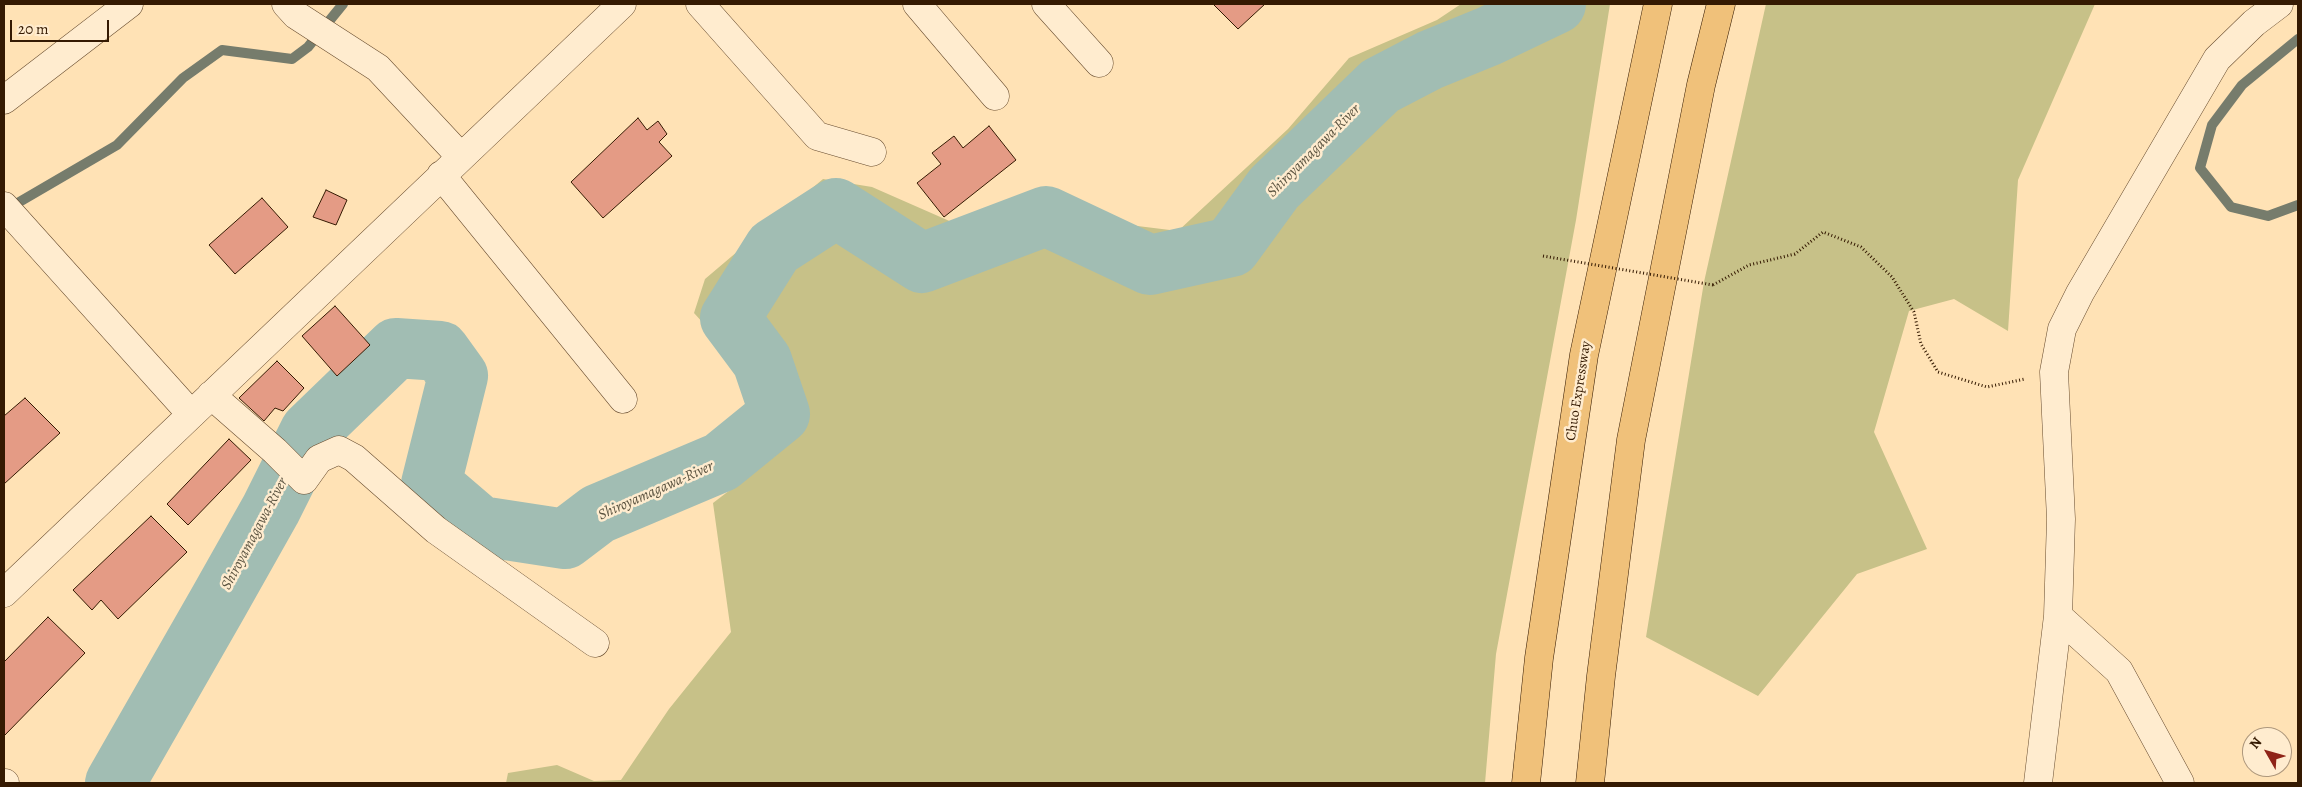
<!DOCTYPE html>
<html>
<head>
<meta charset="utf-8">
<style>
	body { margin:0 }
	#map { position:relative; width:2302px; height:787px; overflow:hidden; background:#ffe2b5; font-family:Alegreya,serif }
	canvas { display:block }
	.frame { position:absolute; inset:0; border:5px solid #351a02; pointer-events:none }
	.north { position:absolute; left:2242px; top:727px; width:50px; height:50px; box-sizing:border-box; background:#ffeccf; border:1px solid #ae987d; border-radius:50%; rotate:308deg; font-size:14px; font-weight:700; line-height:20px; text-align:center; color:#351a02 }
	.north::after { content:''; display:block; margin:auto; width:18px; height:22px; background:#8f2418; clip-path:polygon(50% 0,100% 100%,50% 72%,0 100%) }
	.scale { position:absolute; left:10px; top:20px; width:99px; height:22px; box-sizing:border-box; border:2px solid #351a02; border-top:0; padding-left:6px; font-size:15px; line-height:18px; white-space:nowrap; color:#351a02; -webkit-text-stroke:4px #ffeccf; paint-order:stroke }
</style>
</head>
<body>
<div id="map">
<canvas width="2302" height="787"></canvas>
<div class="frame"></div>
<div class="north">N</div>
<div class="scale">20 m</div>
</div>
<script>
const context = document.querySelector('canvas').getContext('2d');
context.lineJoin = 'round';
function paint(path, color) { context.fillStyle = color; context.fill(path, 'evenodd'); }
const toPath = rows => new Path2D(rows.map(r => 'M' + r).join(''));
function stroke(path, color, width, dash) { context.strokeStyle = color; context.lineWidth = width; context.lineCap = dash ? 'butt' : 'round'; context.setLineDash(dash || []); context.stroke(path); }
function write(font, color, halo, rows, align = 'center') {
  context.font = font + ' Alegreya,serif'; context.lineWidth = 5; context.setLineDash([]); context.textBaseline = 'middle'; context.strokeStyle = halo; context.fillStyle = color; for (const [text, x, y, turn = 0] of rows) {
    context.save(); context.translate(x, y); context.rotate((+turn || 0) * Math.PI / 180); context.textAlign = isNaN(turn) ? turn : align; if (halo) context.strokeText(text, 0, 0); context.fillText(text, 0, 0); context.restore();
  }
}
const green = toPath([
	[1461,4,1610,4,1576,220,1496,654,1485,783,506,783,508,773,557,765,594,781,621,780,669,709,731,632,713,503,776,455,754,379,694,313,705,279,823,179,872,187,954,223,1008,210,1178,231,1288,129,1349,58,1437,20],
	[1766,4,2095,4,2018,180,2008,331,1954,299,1909,311,1874,432,1927,549,1857,574,1758,696,1646,637,1704,282]
]);
const stream = toPath([
	[2298,39,2242,85,2212,125,2200,168,2231,207,2268,216,2298,205],
	[9,208,117,145,183,78,222,50,292,59,308,47,343,4]
]);
const river = toPath([
	[115,783,218,603,271,509,310,431,396,348,440,351,458,376,431,484,480,526,565,539,598,514,721,462,780,414,762,361,730,318,774,248,836,208,922,263,1046,216,1150,265,1231,247,1274,188,1380,86,1430,60,1489,36,1556,4]
]);
const building = toPath([
	[1213,4,1265,4,1238,29,1213,4],
	[638,118,647,130,658,121,667,134,659,142,672,156,603,218,571,182,638,118],
	[989,126,1016,160,944,217,917,183,941,164,932,153,954,136,963,148,989,126],
	[326,190,347,200,336,225,313,217,326,190],
	[262,198,288,227,235,274,209,245,262,198],
	[335,306,370,345,337,376,302,336,335,306],
	[277,361,304,388,283,411,275,408,264,421,239,398,277,361],
	[25,398,60,433,4,484,4,416,25,398],
	[229,439,251,460,188,525,167,504,229,439],
	[151,516,187,552,118,619,101,600,92,610,73,590,151,516],
	[48,617,85,653,4,736,4,662,48,617]
]);
const path = toPath([
	[1713,285,1749,265,1795,254,1823,232,1861,247,1892,277,1914,312,1921,344,1938,372,1987,387,2025,379]
]);
const minor = toPath([
	[286,4,296,15,378,68,461,157],
	[700,4,817,136,872,152],
	[917,4,995,96],
	[1046,4,1099,63],
	[4,100,129,4],
	[441,175,623,399],
	[4,206,191,414],
	[211,395,275,451,304,480,319,459,339,450,354,458,436,530,595,643],
	[4,593,622,4],
	[2058,616,2119,671,2180,783],
	[4,783,5,783],
	[2038,783,2058,616,2061,519,2054,372,2062,329,2080,293,2217,59,2254,23,2279,4]
]);
const highway = toPath([
	[1526,783,1539,658,1584,355,1658,4],
	[1590,783,1601,676,1631,440,1701,85,1721,4]
]);
const pathBridge = toPath([
	[1543,256,1713,285]
]);
const streetNames = [
	["Chuo Expressway",1579,391,-81]
];
const waterNames = [
	["Shiroyamagawa-River",1314,151,-45],
	["Shiroyamagawa-River",656,491,-24],
	["Shiroyamagawa-River",255,534,-62]
];
paint(green, '#c7c188');
stroke(stream, '#767c6c', 10);
stroke(river, '#a1bdb3', 60);
paint(building, '#e49b85');
stroke(building, '#351a02', 1);
stroke(minor, '#684c2f', 29);
stroke(highway, '#351a02', 29);
stroke(path, '#351a02', 3, [1, 2.5]);
stroke(minor, '#ffeccf', 28);
stroke(highway, '#f0c17a', 28);
stroke(pathBridge, '#351a02', 3, [1, 2.5]);
write('14px', '#351a02', '#ffeccf', streetNames);
write('italic 15px', '#5b5340', '#ffeccf', waterNames);
</script>
</body>
</html>
